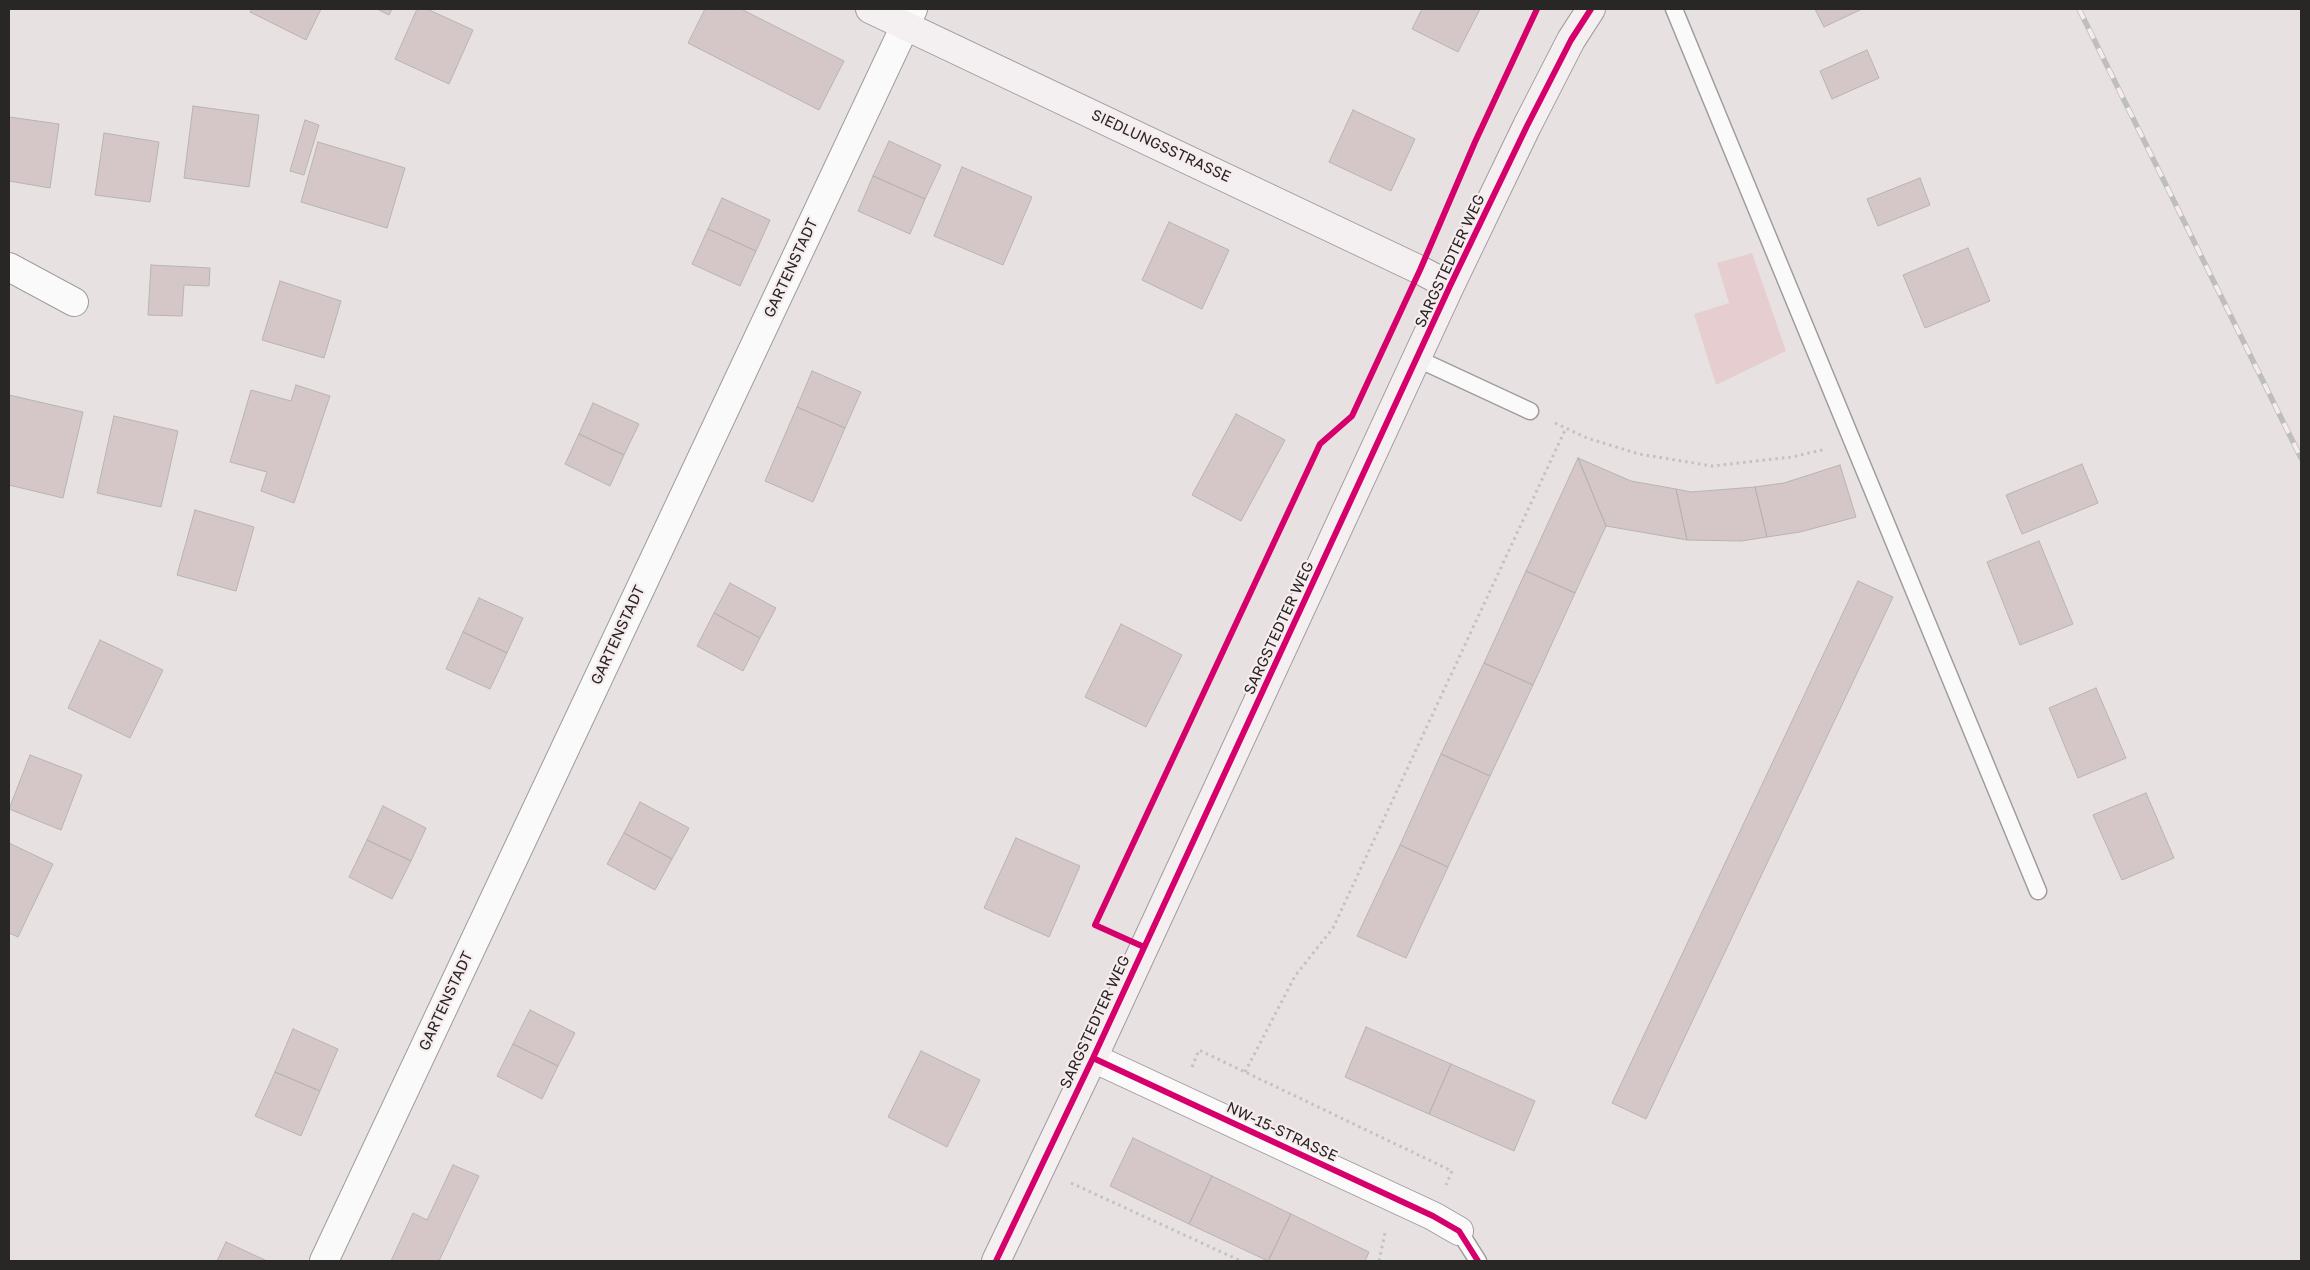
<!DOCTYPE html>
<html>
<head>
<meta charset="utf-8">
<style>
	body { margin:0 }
	#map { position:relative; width:2310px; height:1270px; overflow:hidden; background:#e7e1e2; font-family:"Golos Text",sans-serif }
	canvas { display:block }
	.frame { position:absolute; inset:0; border:10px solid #292626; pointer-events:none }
</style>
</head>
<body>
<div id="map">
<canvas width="2310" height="1270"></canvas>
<div class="frame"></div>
</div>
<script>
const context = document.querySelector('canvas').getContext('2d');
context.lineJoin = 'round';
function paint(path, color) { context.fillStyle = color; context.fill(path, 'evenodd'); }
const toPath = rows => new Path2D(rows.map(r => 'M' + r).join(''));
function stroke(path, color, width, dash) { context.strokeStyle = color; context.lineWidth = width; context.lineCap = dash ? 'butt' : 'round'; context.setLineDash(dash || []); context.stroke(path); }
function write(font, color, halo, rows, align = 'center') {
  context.font = font + ' "Golos Text",sans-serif'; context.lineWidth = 4.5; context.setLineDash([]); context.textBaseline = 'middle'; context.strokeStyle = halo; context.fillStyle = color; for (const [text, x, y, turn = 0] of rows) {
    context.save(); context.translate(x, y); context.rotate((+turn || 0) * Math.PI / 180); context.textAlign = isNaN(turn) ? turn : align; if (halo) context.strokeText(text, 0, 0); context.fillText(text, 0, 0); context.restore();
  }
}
const green = toPath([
	[1752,253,1786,351,1716,385,1694,314,1729,303,1717,263]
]);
const building = toPath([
	[252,9,321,9,306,40,250,12,252,9],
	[377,9,392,9,389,15,377,9],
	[417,9,427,9,473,30,449,84,395,59,417,9],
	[705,9,741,9,844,61,819,110,688,43,705,9],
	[1422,9,1480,9,1458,52,1412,29,1422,9],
	[1815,9,1862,9,1824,27,1815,9],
	[1867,50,1879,78,1832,99,1820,71,1867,50],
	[193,106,259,115,249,187,184,178,193,106],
	[1353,110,1415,139,1391,191,1329,162,1353,110],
	[9,117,59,124,50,188,9,181,9,117],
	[305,120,319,125,304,175,290,171,305,120],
	[104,133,159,142,150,202,95,195,104,133],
	[889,141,941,165,925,199,873,176,889,141],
	[318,142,405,168,387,228,301,202,318,142],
	[962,167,1032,197,1003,265,934,236,962,167],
	[873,176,925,199,910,234,858,211,873,176],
	[1920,178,1930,205,1878,226,1867,199,1920,178],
	[722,198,770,220,756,251,708,229,722,198],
	[1169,222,1229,250,1202,309,1142,280,1169,222],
	[708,229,756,251,740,286,692,264,708,229],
	[1968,248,1990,301,1925,328,1903,275,1968,248],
	[151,265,210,268,209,286,184,285,182,316,148,315,151,265],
	[280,281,341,301,324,358,262,340,280,281],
	[812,371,861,392,845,428,797,407,812,371],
	[296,385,330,396,294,503,261,491,267,472,230,462,251,390,291,401,296,385],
	[9,395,83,412,63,498,9,485,9,395],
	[593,403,639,424,624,455,579,434,593,403],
	[797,407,845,428,813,502,765,481,797,407],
	[1236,414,1285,440,1241,521,1192,495,1236,414],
	[114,416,178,431,161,507,97,493,114,416],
	[579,434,624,455,610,486,565,464,579,434],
	[1578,458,1631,481,1676,489,1687,540,1606,526,1578,458],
	[1578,458,1606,526,1575,593,1526,571,1578,458],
	[2082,464,2098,503,2022,534,2006,495,2082,464],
	[1840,465,1856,517,1800,532,1767,537,1755,487,1784,483,1840,465],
	[1755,487,1767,537,1741,541,1687,540,1676,489,1691,492,1755,487],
	[195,510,254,527,236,591,177,575,195,510],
	[2039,541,2073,624,2020,645,1987,562,2039,541],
	[1526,571,1575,593,1533,685,1484,663,1526,571],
	[1858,581,1893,597,1646,1119,1612,1103,1858,581],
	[730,583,776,608,760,638,714,613,730,583],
	[479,598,523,618,507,653,463,632,479,598],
	[714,613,760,638,743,671,697,646,714,613],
	[1121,624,1182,655,1146,727,1085,697,1121,624],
	[463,632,507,653,490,689,446,669,463,632],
	[100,640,163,670,130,738,68,708,100,640],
	[1484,663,1533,685,1490,776,1441,754,1484,663],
	[2096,688,2126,758,2078,778,2049,708,2096,688],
	[1441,754,1490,776,1448,867,1400,845,1441,754],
	[30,755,82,775,61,830,9,809,30,755],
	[2146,793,2174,858,2122,880,2093,815,2146,793],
	[640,802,689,828,672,859,624,833,640,802],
	[383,806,426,828,411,861,367,840,383,806],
	[624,833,672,859,655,890,607,864,624,833],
	[1016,838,1080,866,1049,937,984,908,1016,838],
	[367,840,411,861,392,899,349,877,367,840],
	[9,843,53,864,18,937,9,933,9,843],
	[1400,845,1448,867,1406,958,1357,936,1400,845],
	[530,1010,575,1033,558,1066,513,1044,530,1010],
	[1366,1027,1451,1064,1429,1114,1345,1077,1366,1027],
	[293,1029,338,1049,320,1091,275,1072,293,1029],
	[513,1044,558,1066,542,1099,497,1076,513,1044],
	[921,1051,980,1080,947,1147,888,1117,921,1051],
	[1451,1064,1535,1101,1514,1151,1429,1114,1451,1064],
	[275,1072,320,1091,301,1136,255,1116,275,1072],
	[1133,1138,1212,1176,1189,1224,1110,1186,1133,1138],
	[453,1165,479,1176,439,1261,391,1261,413,1213,427,1220,453,1165],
	[1212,1176,1291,1214,1268,1261,1189,1224,1212,1176],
	[1291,1214,1369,1252,1365,1261,1268,1261,1291,1214],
	[226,1242,267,1261,217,1261,226,1242]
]);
const path = toPath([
	[1555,423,1587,438,1639,454,1712,466,1792,457,1826,449],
	[1192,1067,1199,1050,1452,1171,1446,1185],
	[1245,1072,1295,976,1333,928,1566,428],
	[1071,1183,1241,1261],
	[1379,1261,1385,1233]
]);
const lane = toPath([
	[1674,9,2038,891],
	[1418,359,1530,411],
	[1459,1231,1478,1261]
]);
const street = toPath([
	[9,267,74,302],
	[1093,1058,1433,1216,1459,1231],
	[324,1261,913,9]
]);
const secondary = toPath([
	[870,9,1420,270,1450,286],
	[996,1261,1093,1058,1450,286,1527,126,1571,40,1591,9]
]);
const rail = toPath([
	[2079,9,2301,458]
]);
const cycleway = toPath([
	[1144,947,1095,925,1320,444,1352,416,1420,270,1475,142,1537,9],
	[1093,1058,1433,1216,1459,1231,1478,1261],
	[996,1261,1093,1058,1450,286,1527,126,1571,40,1591,9]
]);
const streetNames = [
	["SIEDLUNGSSTRASSE",1161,146,25],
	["SARGSTEDTER WEG",1450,261,-65],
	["GARTENSTADT",791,268,-65],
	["SARGSTEDTER WEG",1279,628,-65],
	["GARTENSTADT",618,635,-65],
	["GARTENSTADT",446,1001,-65],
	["SARGSTEDTER WEG",1095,1022,-65],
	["NW-15-STRASSE",1282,1132,25]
];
paint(green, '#e6ced0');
paint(building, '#d5c7c8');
stroke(building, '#b7b3b4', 1);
stroke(lane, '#a09c9d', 19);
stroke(street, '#a09c9d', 30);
stroke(secondary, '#a09c9d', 30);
stroke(path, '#c3c1c1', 3, [2.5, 4]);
stroke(lane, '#fbfafb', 16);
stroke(street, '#fbfafb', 28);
stroke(secondary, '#f4eff0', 28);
stroke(rail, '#bfbebe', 5.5);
stroke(rail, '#f6eced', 4, [11]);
stroke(cycleway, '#d6006c', 6);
write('15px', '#292626', '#f6eced', streetNames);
</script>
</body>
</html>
